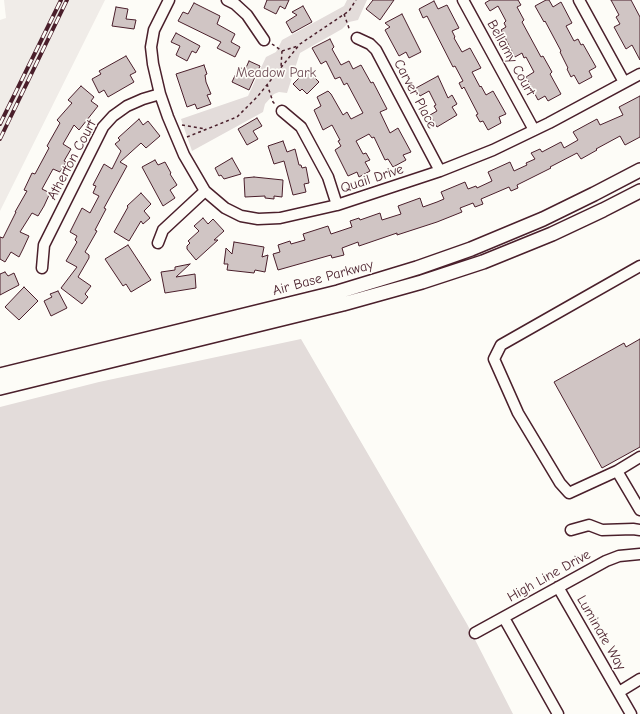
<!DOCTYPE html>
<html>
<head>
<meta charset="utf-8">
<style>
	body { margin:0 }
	canvas { display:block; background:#fdfcf7 }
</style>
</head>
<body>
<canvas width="640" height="714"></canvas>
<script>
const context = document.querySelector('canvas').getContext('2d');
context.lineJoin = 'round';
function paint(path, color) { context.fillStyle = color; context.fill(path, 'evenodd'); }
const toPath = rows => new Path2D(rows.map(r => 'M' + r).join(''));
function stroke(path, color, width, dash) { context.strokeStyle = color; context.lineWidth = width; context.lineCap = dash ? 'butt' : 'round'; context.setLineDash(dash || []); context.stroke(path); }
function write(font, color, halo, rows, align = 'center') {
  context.font = font + ' "Comic Neue",sans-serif'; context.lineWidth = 3.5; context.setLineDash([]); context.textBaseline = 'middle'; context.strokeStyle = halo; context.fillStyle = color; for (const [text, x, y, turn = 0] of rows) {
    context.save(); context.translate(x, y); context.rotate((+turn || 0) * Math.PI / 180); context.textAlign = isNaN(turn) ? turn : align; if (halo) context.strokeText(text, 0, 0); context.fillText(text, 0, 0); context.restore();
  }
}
const built = toPath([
	[4,0,105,0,0,211,0,20,6,18]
]);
const green = toPath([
	[347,0,367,0,358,20,349,22,342,29,300,53,287,93,279,92,274,94,265,104,263,112,192,151,181,119,248,96,266,57,276,52,282,40,344,6],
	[301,339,467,624,513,714,0,714,0,407,99,382]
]);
const building = toPath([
	[267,0,289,0,285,9,280,6,276,14,264,8,267,0],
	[373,0,394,0,380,20,366,9,373,0],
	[490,0,518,0,521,5,517,7,524,20,522,22,541,57,543,56,552,72,550,74,561,94,548,101,545,96,538,100,526,77,534,72,526,57,524,58,522,53,515,57,501,30,506,27,504,23,506,21,498,6,490,11,485,3,490,0],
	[546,0,549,0,553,7,561,2,572,23,566,26,574,41,578,39,581,45,583,44,596,67,589,71,592,77,579,84,574,75,571,77,567,69,568,68,560,52,561,51,545,21,544,22,535,6,546,0],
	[611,0,631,0,640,17,640,60,632,45,626,49,614,27,620,24,616,17,619,15,611,0],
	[434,1,438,9,447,5,459,28,452,31,455,37,454,38,462,52,470,48,481,68,472,72,480,87,481,86,486,95,493,91,506,114,499,117,501,123,488,130,483,121,480,122,476,115,478,114,464,87,462,89,459,83,463,81,455,66,453,67,427,16,423,18,419,9,434,1],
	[194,3,220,16,217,24,235,34,231,42,240,47,235,57,217,48,221,42,178,21,183,12,188,14,194,3],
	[303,6,312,22,292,33,286,22,297,15,292,12,303,6],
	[116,7,128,9,126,19,136,20,134,29,112,26,116,7],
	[402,14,421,52,409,58,406,52,399,56,385,30,390,27,385,23,402,14],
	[176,33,200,46,196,53,192,51,187,61,176,55,180,46,171,42,176,33],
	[330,39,334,47,332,49,341,65,349,61,353,69,361,65,371,83,373,82,387,109,380,112,390,133,398,128,411,152,403,155,406,160,393,167,388,159,385,160,374,137,372,138,369,134,356,141,363,154,366,153,370,160,365,162,370,171,359,177,357,172,348,176,335,150,341,146,338,141,340,140,332,125,323,130,314,110,321,106,317,97,328,91,331,94,343,115,347,112,351,119,363,113,347,83,344,85,340,77,335,79,326,61,321,64,312,48,330,39],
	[126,56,136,72,130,75,134,82,108,97,104,90,99,93,92,79,101,74,99,71,126,56],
	[249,61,260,66,249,90,232,82,239,67,245,70,249,61],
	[204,65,207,74,205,75,206,82,211,94,207,95,211,104,197,109,195,104,187,107,176,74,204,65],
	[307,70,319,82,307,94,302,89,300,91,293,84,307,70],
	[438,76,448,98,452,95,457,104,452,107,457,115,437,127,430,115,437,111,434,106,436,105,429,91,420,96,416,88,438,76],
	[81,86,94,97,91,101,98,106,79,130,74,125,63,144,71,149,64,161,66,162,60,172,53,169,42,189,50,193,44,206,38,216,32,213,20,232,29,236,23,249,19,257,11,252,5,262,0,259,0,237,3,238,16,212,15,212,27,191,24,190,32,173,35,174,49,148,47,146,60,123,57,120,72,103,68,100,81,86],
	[640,96,640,137,625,145,620,136,596,149,597,150,581,159,577,153,550,167,551,168,517,185,518,188,511,191,509,187,481,199,483,204,475,207,473,203,460,208,462,212,437,222,397,235,397,233,359,246,358,242,342,248,344,255,332,258,331,255,278,270,273,254,280,252,278,245,290,241,291,244,305,240,303,234,328,226,331,234,352,227,350,221,359,218,360,220,380,213,382,220,401,214,398,206,420,198,423,207,437,202,444,199,441,192,465,182,468,189,476,186,477,188,492,181,488,172,510,162,514,171,527,165,526,163,535,159,531,153,540,149,542,152,561,142,564,148,578,140,573,132,597,119,600,125,623,115,619,107,640,96],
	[257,118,262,126,253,131,258,139,247,145,238,129,257,118],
	[139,119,143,125,148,121,160,136,146,148,141,143,120,162,127,166,104,208,106,209,95,230,97,231,85,252,89,255,89,258,78,277,91,286,85,294,88,297,82,304,61,288,77,267,66,261,77,242,75,240,77,236,70,232,82,208,90,213,99,196,93,193,96,186,93,185,104,164,112,169,121,151,115,144,120,140,118,138,139,119],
	[283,141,287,152,295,149,299,165,301,165,302,168,306,167,309,183,304,184,306,192,293,195,284,161,274,164,268,146,283,141],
	[232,158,241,174,224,179,221,175,219,176,215,168,232,158],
	[155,160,158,165,165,162,171,173,170,174,177,185,170,190,175,198,163,206,142,167,155,160],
	[254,177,283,180,282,197,274,196,274,199,265,198,265,196,245,197,244,178,254,177],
	[141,193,151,204,144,211,150,218,143,224,141,221,129,241,114,232,128,207,127,206,141,193],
	[203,218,208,224,213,219,224,231,214,240,218,240,196,260,187,249,187,246,190,243,188,241,199,231,194,226,203,218],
	[234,242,264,247,262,257,268,255,265,272,255,270,254,273,227,270,228,264,224,264,226,248,232,254,234,242],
	[128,245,151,280,131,292,126,284,123,286,105,259,128,245],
	[190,264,176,277,195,274,196,288,165,293,161,272,175,270,175,267,190,264],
	[5,272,8,276,14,273,19,285,0,295,0,274,5,272],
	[24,287,38,301,19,320,5,307,24,287],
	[58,291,67,308,51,316,44,301,52,297,50,294,58,291],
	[640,339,640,447,602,468,554,382,624,343,626,347,640,339]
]);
const path = toPath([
	[344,14,350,31],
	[272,44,282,51,281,67],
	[282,51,298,46],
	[267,84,273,102,275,104],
	[182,125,206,129],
	[187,137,237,117,258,96,300,44,349,11,356,0]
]);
const minor = toPath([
	[169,0,154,30,151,47,153,64,160,94,168,117,184,155,205,191,225,208,241,216,258,219,280,218,337,205,440,171,493,150,549,123,640,74],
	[227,0,235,4,247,15,264,40],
	[463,0,534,130],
	[579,0,624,82],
	[357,38,370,44,376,50,440,171],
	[282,111,301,127,328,177,337,205],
	[158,243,163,230,205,191],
	[640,266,501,345,494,359,518,413,560,483,569,493,617,471,640,510],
	[42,268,44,245,103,127,113,116,127,106,143,99,160,94],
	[617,471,640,457],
	[571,530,589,525,602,530,633,529,640,530],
	[558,587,631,714],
	[504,618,558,714],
	[475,633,606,561,619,556,640,554],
	[619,692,640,679]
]);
const major = toPath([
	[0,375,338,292,417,268,471,249,543,219,594,194,640,170],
	[0,388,343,304,422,282,483,262,552,234,603,210,640,191]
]);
const rail = toPath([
	[0,124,61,0],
	[0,139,67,0]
]);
const streetNames = [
	["Bellamy Court",511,58,61],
	["Carver Place",415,94,62],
	["Atherton Court",72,160,-62],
	["Quail Drive",372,179,-18],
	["Air Base Parkway",323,278,-15],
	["High Line Drive",549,576,-29],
	["Luminate Way",601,633,60]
];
const parkNames = [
	["Meadow Park",276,73]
];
paint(built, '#f0ece8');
paint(green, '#e3dcda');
paint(building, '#d0c5c4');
stroke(building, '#4a1f2b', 1);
stroke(minor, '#4a1f2b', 13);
stroke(major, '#4a1f2b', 16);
stroke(path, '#4a1f2b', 1.5, [3, 3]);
stroke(minor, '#fdfcf7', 10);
stroke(major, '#fdfcf7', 13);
stroke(rail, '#4a1f2b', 4);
stroke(rail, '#fdfcf7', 2.5, [8]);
write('14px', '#4a1f2b', '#fdfcf7', streetNames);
write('14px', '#704e57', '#fdfcf7', parkNames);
</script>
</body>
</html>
